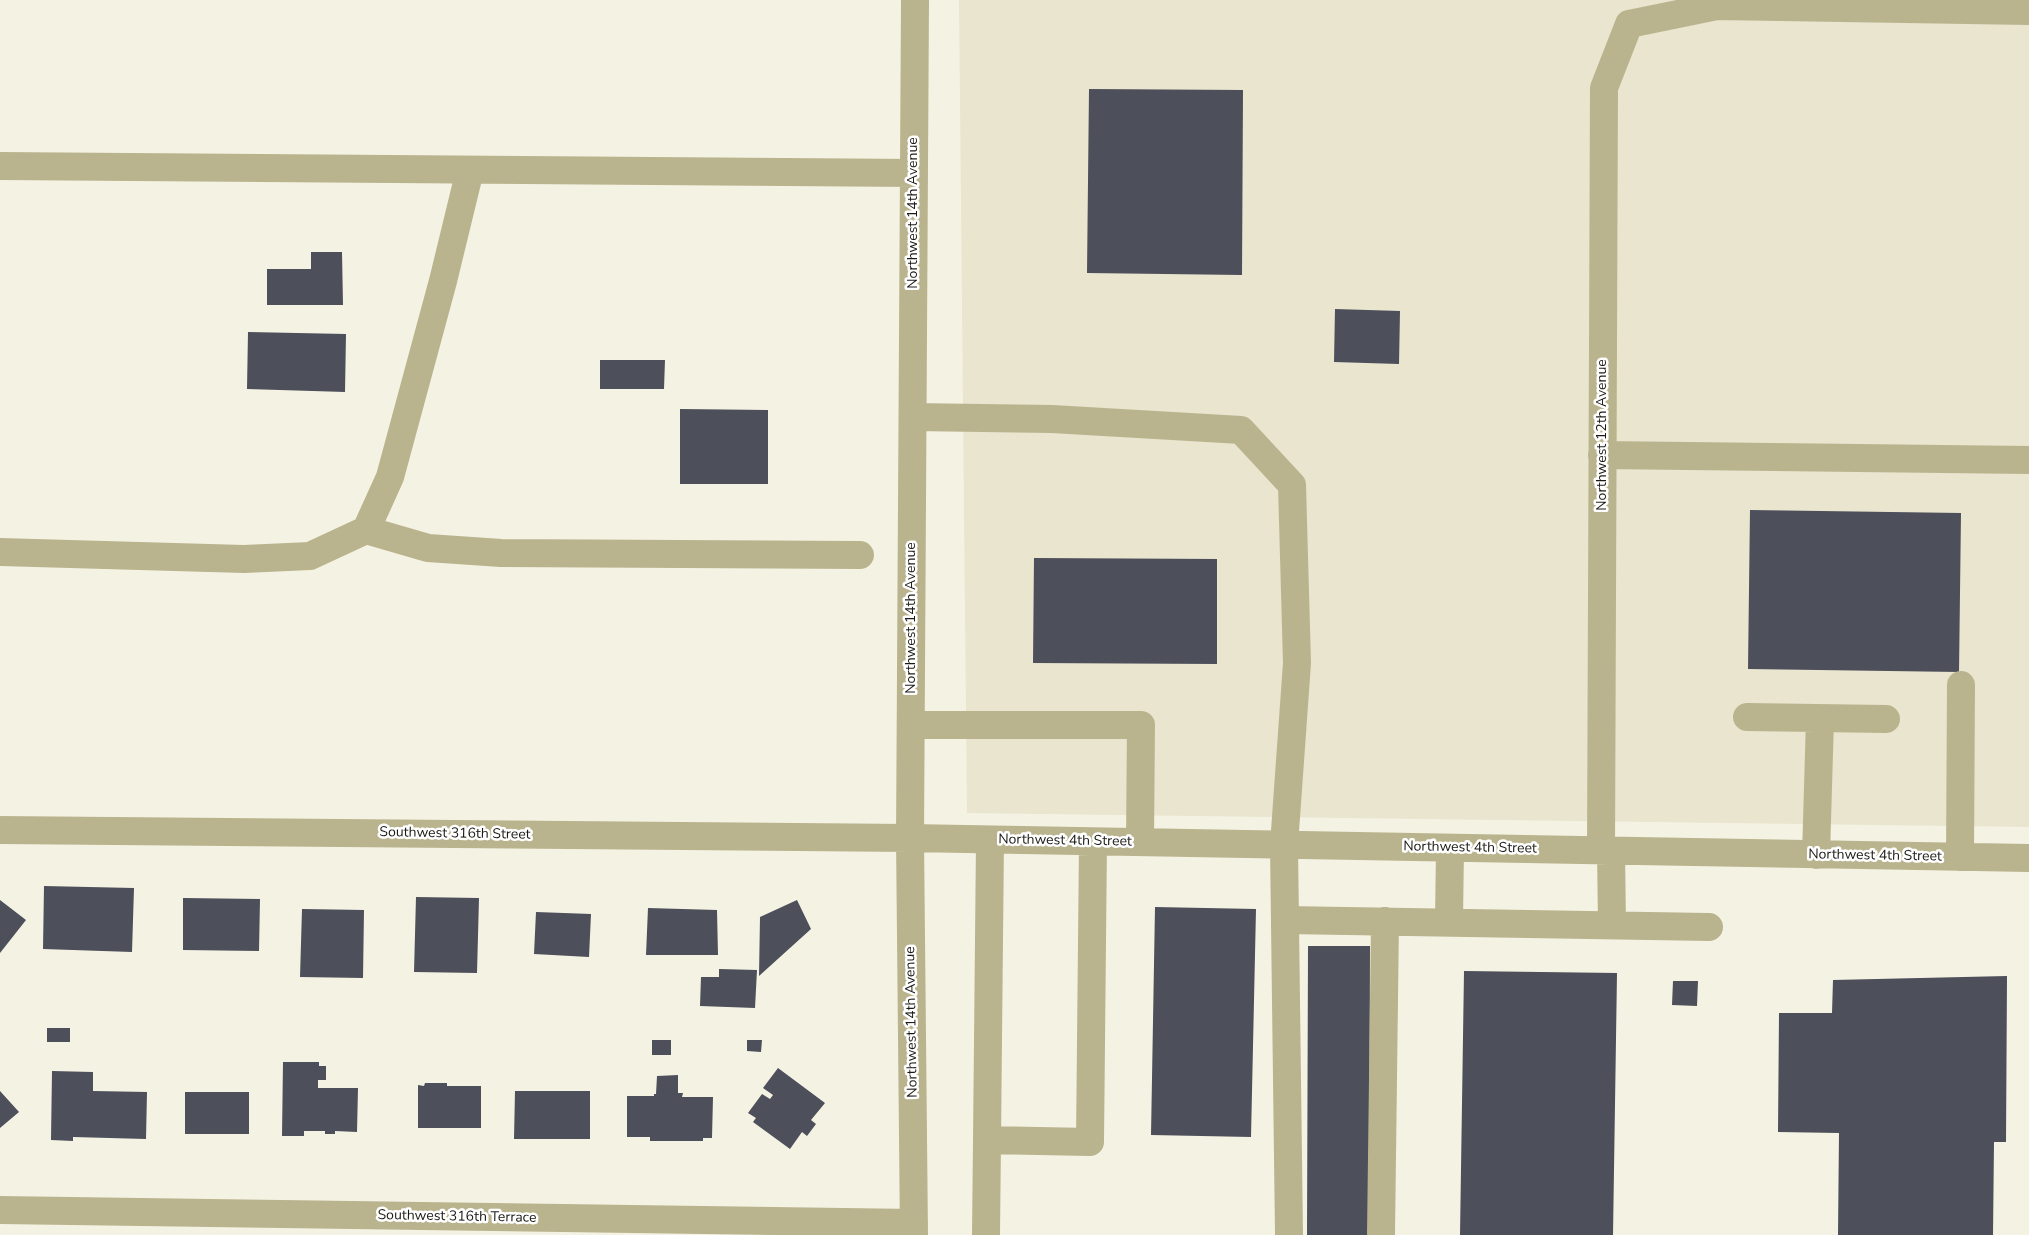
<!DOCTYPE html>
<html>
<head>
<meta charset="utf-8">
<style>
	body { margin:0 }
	canvas { display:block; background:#f4f2e3 }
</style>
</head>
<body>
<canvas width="2029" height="1235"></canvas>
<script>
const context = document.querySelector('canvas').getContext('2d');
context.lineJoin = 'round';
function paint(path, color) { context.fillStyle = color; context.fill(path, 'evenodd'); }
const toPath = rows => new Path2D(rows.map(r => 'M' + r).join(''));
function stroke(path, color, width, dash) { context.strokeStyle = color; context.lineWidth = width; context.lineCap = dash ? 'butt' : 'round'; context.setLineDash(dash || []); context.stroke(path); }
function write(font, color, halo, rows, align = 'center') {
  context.font = font + ' "Nunito Sans",sans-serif'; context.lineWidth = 5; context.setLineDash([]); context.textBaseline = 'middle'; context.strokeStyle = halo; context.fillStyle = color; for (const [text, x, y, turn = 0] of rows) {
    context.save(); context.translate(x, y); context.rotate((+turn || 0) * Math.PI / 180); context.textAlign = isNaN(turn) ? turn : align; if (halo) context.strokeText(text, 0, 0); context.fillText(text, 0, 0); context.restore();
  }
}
const built = toPath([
	[959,0,2029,0,2029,827,967,813]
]);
const building = toPath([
	[1089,89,1243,90,1242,275,1087,273],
	[311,252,342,252,343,305,267,305,267,269,311,269],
	[1335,309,1400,311,1399,364,1334,362],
	[248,332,346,334,345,392,247,389],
	[600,360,665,360,664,389,600,389],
	[680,409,768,410,768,484,680,484],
	[1750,510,1961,513,1959,672,1748,669],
	[1034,558,1217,559,1217,664,1033,663],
	[44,886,134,888,132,952,43,949],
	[416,897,479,898,477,973,414,972],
	[183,898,260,899,259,951,183,950],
	[0,900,26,920,0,953],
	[797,900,811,929,759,976,760,917],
	[1155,907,1256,909,1251,1137,1151,1135],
	[648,908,717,910,718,955,646,955],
	[302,909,364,910,363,978,300,977],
	[536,912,591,914,589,957,534,954],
	[1308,946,1370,946,1369,1235,1307,1235],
	[719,969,757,970,755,1008,700,1006,701,977,719,977],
	[1464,971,1617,973,1613,1235,1460,1235],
	[2007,976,2006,1142,1994,1142,1993,1235,1838,1235,1839,1133,1778,1132,1779,1013,1832,1013,1833,980],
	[1673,981,1698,981,1697,1006,1672,1005],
	[47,1028,70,1028,70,1042,47,1042],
	[652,1040,671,1040,671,1055,652,1055],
	[747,1040,762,1040,761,1052,747,1051],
	[283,1062,319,1062,319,1066,326,1066,326,1080,318,1080,318,1088,358,1088,357,1132,335,1131,335,1134,325,1134,325,1131,304,1131,304,1136,282,1136],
	[778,1068,825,1103,811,1120,816,1124,807,1136,802,1132,790,1149,753,1122,756,1118,748,1113,762,1094,770,1099,773,1095,763,1088],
	[52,1071,93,1072,93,1091,147,1092,146,1139,73,1137,73,1141,51,1140],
	[678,1075,678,1093,683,1093,682,1097,713,1097,712,1138,703,1138,703,1141,650,1141,650,1137,627,1137,627,1096,654,1096,654,1094,656,1094,657,1076],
	[425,1083,447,1083,447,1086,481,1086,481,1128,418,1128,418,1085,424,1086],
	[0,1091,19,1112,0,1128],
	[515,1091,590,1091,590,1139,514,1139],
	[185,1092,249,1092,249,1134,185,1134]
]);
const minor = toPath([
	[0,166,914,173],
	[913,417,1052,419,1241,430,1292,485,1297,663,1284,845,1289,1235],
	[1602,455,2029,460],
	[366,530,428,548,501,553,860,555],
	[0,552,244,559,310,556,366,530,390,477,443,281,470,170],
	[1747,717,1886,719],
	[911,725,1141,725,1140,842],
	[0,830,910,838,2029,858],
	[990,840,987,1140,1090,1142,1093,842],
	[1601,851,1604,88,1629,24,1717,6,2029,11],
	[1611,851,1612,925],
	[1816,855,1820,719],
	[1960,857,1961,685],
	[1286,920,1709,927],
	[1449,922,1450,848],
	[0,1210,914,1223],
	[914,1235,910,838,915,0],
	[986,1235,987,1140],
	[1381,1235,1385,921]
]);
const streetNames = [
	["Northwest 14th Avenue",914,213,-90],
	["Northwest 12th Avenue",1603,435,-90],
	["Northwest 14th Avenue",912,618,-90],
	["Southwest 316th Street",455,834,1],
	["Northwest 4th Street",1065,841,1],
	["Northwest 4th Street",1470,848,1],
	["Northwest 4th Street",1875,856,1],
	["Northwest 14th Avenue",912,1022,-91],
	["Southwest 316th Terrace",457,1217,1]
];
paint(built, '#e9e5cf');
paint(building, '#4d4f5a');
stroke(minor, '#bab48e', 28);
write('14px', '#1a1914', '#fff', streetNames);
</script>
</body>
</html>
